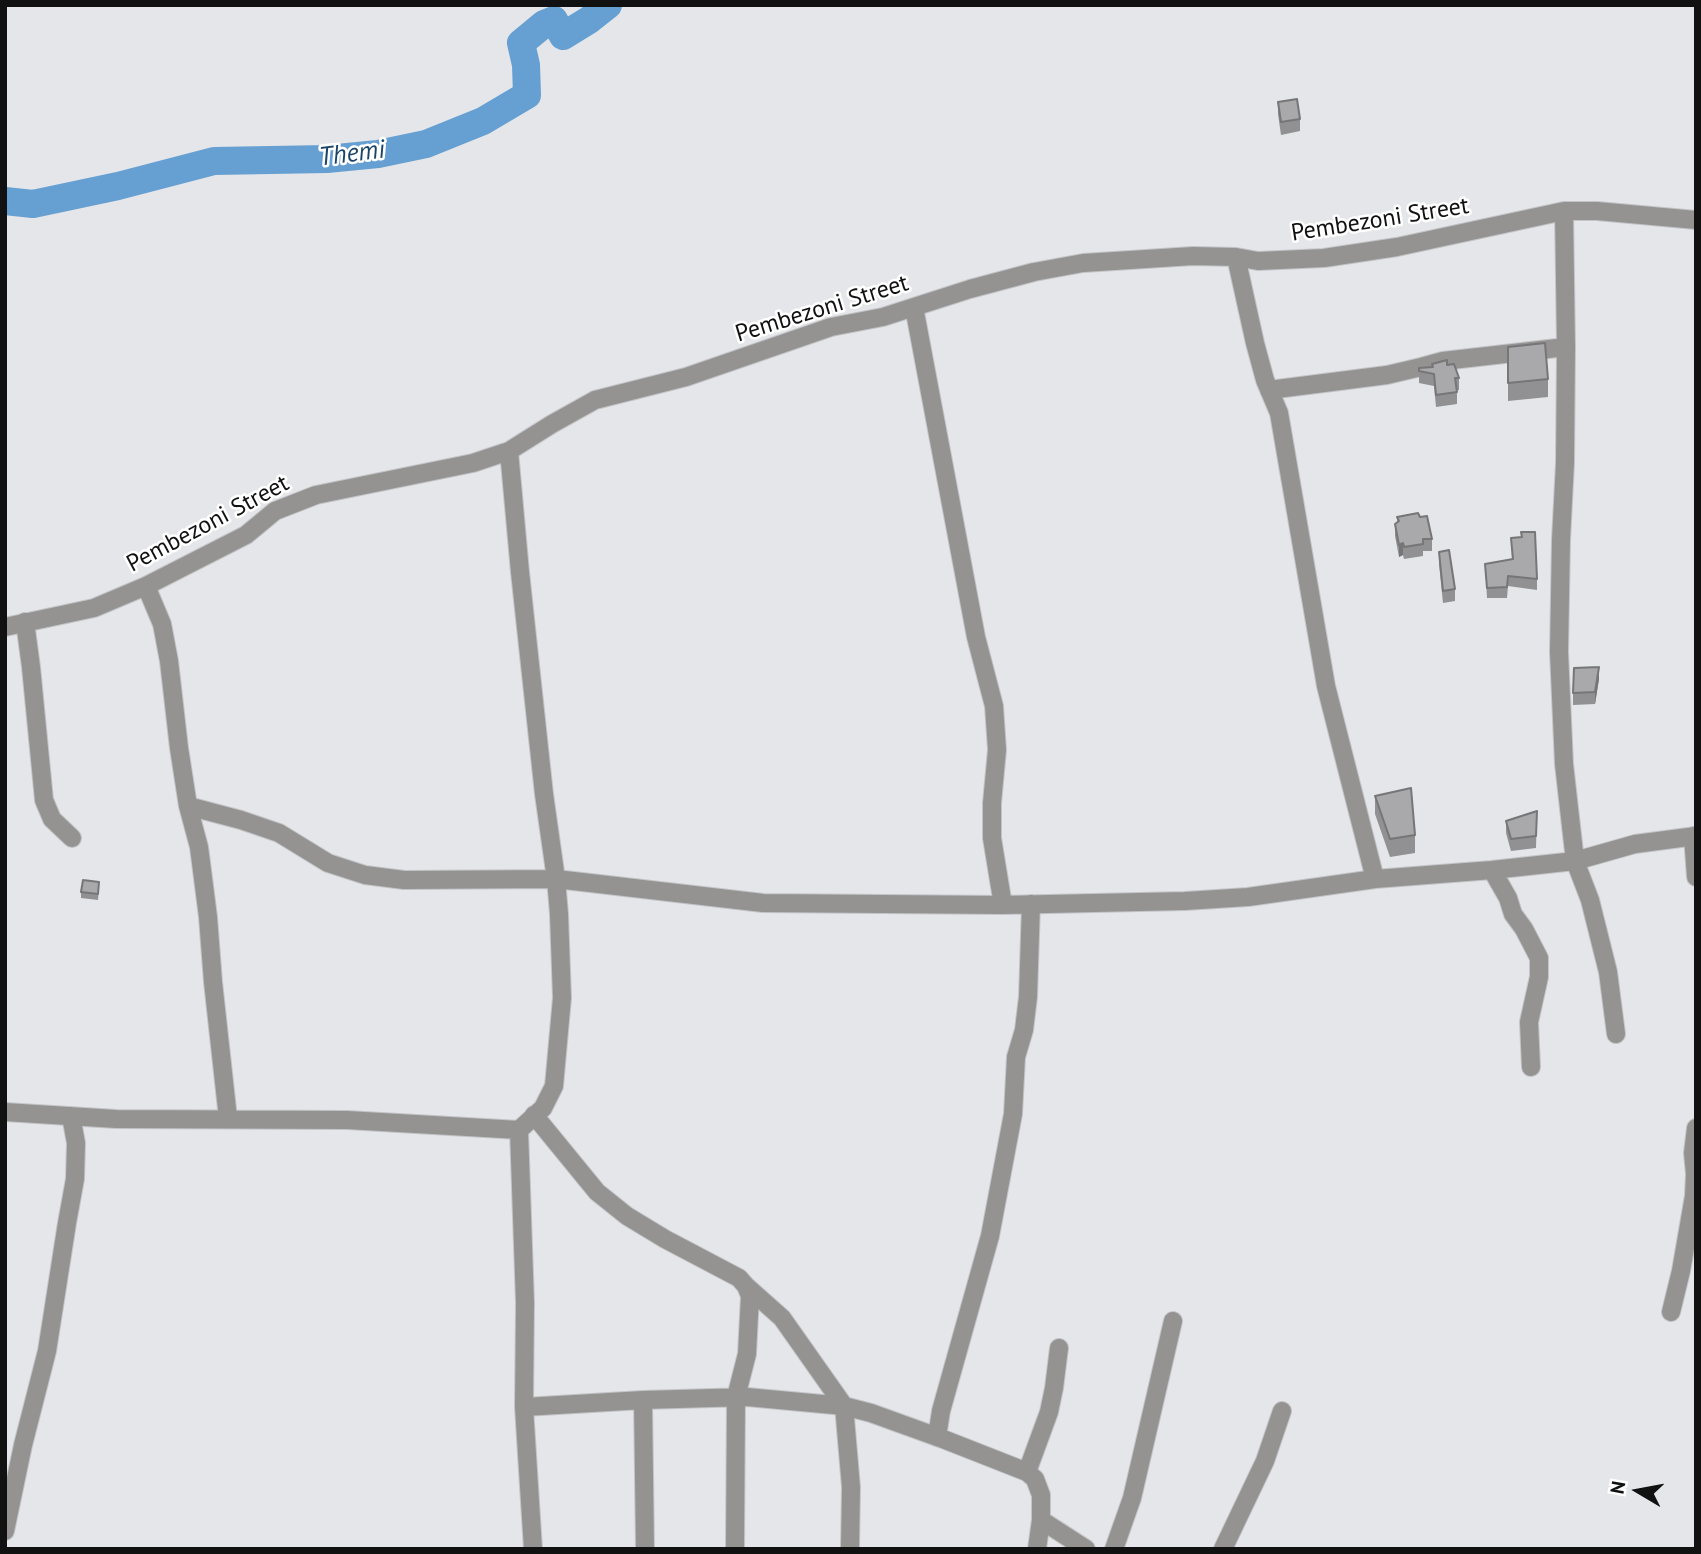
<!DOCTYPE html>
<html>
<head>
<meta charset="utf-8">
<style>
	body { margin:0 }
	#map { position:relative; width:1701px; height:1554px; overflow:hidden; background:#e4e6e9; font-family:"PT Sans",sans-serif }
	canvas { display:block }
	.frame { position:absolute; inset:0; border:7px solid #111112; pointer-events:none }
	.north { position:absolute; left:1603px; top:1456px; width:70px; height:70px; -webkit-text-stroke:5px #fff; paint-order:stroke; rotate:280deg; font-size:19px; font-weight:700; line-height:28px; text-align:center; color:#111112 }
	.north::after { content:''; display:block; margin:auto; width:24px; height:32px; background:#111112; clip-path:polygon(50% 0,100% 100%,50% 72%,0 100%) }
</style>
</head>
<body>
<div id="map">
<canvas width="1701" height="1554"></canvas>
<div class="frame"></div>
<div class="north">N</div>
</div>
<script>
const context = document.querySelector('canvas').getContext('2d');
context.lineJoin = 'round';
const toPath = rows => new Path2D(rows.map(r => 'M' + r).join(''));
function stroke(path, color, width, dash) { context.strokeStyle = color; context.lineWidth = width; context.lineCap = dash ? 'butt' : 'round'; context.setLineDash(dash || []); context.stroke(path); }
function paint(path, color) { context.fillStyle = color; context.fill(path, 'evenodd'); }
function write(font, color, halo, rows, align = 'center') {
  context.font = font + ' "PT Sans",sans-serif'; context.lineWidth = 5; context.setLineDash([]); context.textBaseline = 'middle'; context.strokeStyle = halo; context.fillStyle = color; for (const [text, x, y, turn = 0] of rows) {
    context.save(); context.translate(x, y); context.rotate((+turn || 0) * Math.PI / 180); context.textAlign = isNaN(turn) ? turn : align; if (halo) context.strokeText(text, 0, 0); context.fillText(text, 0, 0); context.restore();
  }
}
const river = toPath([
	[5,201,33,204,118,186,214,161,327,159,378,154,426,144,483,121,527,95,526,65,521,43,544,24,554,20,563,36,589,20,608,5]
]);
const minor = toPath([
	[1564,211,1566,347,1565,463,1561,540,1559,652,1564,764,1575,861,1590,900,1608,972,1616,1034],
	[1236,257,1255,343,1265,380,1279,413,1326,686,1375,879],
	[914,307,976,637,994,706,997,750,992,803,992,838,1003,905],
	[1269,390,1387,375,1421,367,1443,361,1566,347],
	[509,451,520,572,544,794,556,879,559,914,562,998,554,1086,543,1108,519,1130,525,1303,524,1407,533,1549],
	[146,586,162,624,169,661,179,748,188,806,199,847,208,917,213,982,228,1118],
	[25,622,31,667,44,800,52,819,72,838],
	[5,627,94,608,146,586,246,535,275,511,316,495,473,463,509,451,552,424,595,400,686,377,831,327,883,317,970,289,1034,272,1083,263,1193,256,1236,257,1258,261,1324,258,1397,247,1564,211,1597,211,1696,220],
	[188,806,241,820,279,833,328,863,365,875,404,880,556,879,763,903,1003,905,1185,901,1248,897,1375,879,1492,870,1575,861,1635,844,1696,836],
	[1693,836,1696,877],
	[1492,870,1508,898,1513,914,1524,929,1539,958,1539,977,1529,1022,1531,1067],
	[5,1112,116,1119,347,1120,519,1130],
	[534,1115,597,1192,627,1216,665,1239,739,1278,746,1286,750,1296,747,1354,736,1397,735,1549],
	[746,1286,782,1318,844,1406,851,1487,850,1549],
	[1671,1312,1681,1271,1694,1196,1695,1174,1693,1153,1696,1128],
	[643,1400,645,1549],
	[524,1407,643,1400,747,1397,844,1406,871,1413,943,1439,1027,1472,1035,1479,1041,1495,1041,1520,1037,1549],
	[937,1437,941,1411,990,1236,1013,1114,1016,1057,1024,1030,1028,997,1031,904],
	[1027,1472,1049,1412,1054,1388,1059,1348],
	[1041,1520,1086,1549],
	[5,1531,23,1445,47,1351,67,1223,75,1179,76,1143,71,1116],
	[1114,1549,1132,1498,1173,1321],
	[1223,1549,1265,1461,1282,1411]
]);
const wall = toPath([
	[1278,102,1300,119,1300,131,1281,135,1278,114],
	[1508,347,1548,379,1548,397,1508,401],
	[1447,365,1459,378,1459,390,1457,390,1457,404,1436,407,1434,386,1419,383,1419,368],
	[1397,517,1432,539,1432,551,1423,551,1423,556,1404,559,1403,555,1399,557,1395,536,1395,524,1397,523],
	[1511,538,1537,579,1537,590,1508,586,1507,598,1487,598,1485,564,1512,560],
	[1439,552,1455,589,1455,601,1443,603,1439,564],
	[1599,679,1595,704,1573,705,1573,693],
	[1375,796,1415,835,1415,853,1390,857,1375,814],
	[1537,811,1536,848,1511,851,1506,833,1506,821],
	[99,888,98,900,81,898,81,892]
]);
const shadedWall = toPath([
	[1403,543,1403,555,1399,557,1399,545],
	[1599,667,1599,679,1595,704,1595,692]
]);
const building = toPath([
	[1297,99,1300,119,1281,122,1278,102,1297,99],
	[1545,343,1548,379,1508,383,1508,347,1545,343],
	[1447,360,1447,365,1454,364,1459,378,1455,378,1457,392,1436,395,1434,374,1419,371,1419,368,1433,367,1432,364,1447,360],
	[1418,513,1420,517,1427,516,1432,539,1423,539,1423,544,1404,547,1403,543,1399,545,1395,524,1399,521,1397,517,1418,513],
	[1521,532,1535,532,1537,579,1508,576,1507,587,1487,588,1485,564,1513,559,1511,538,1522,537,1521,532],
	[1449,550,1455,589,1443,591,1439,552,1449,550],
	[1599,667,1595,692,1573,693,1574,668,1599,667],
	[1411,788,1415,835,1390,839,1375,796,1411,788],
	[1537,811,1536,836,1511,839,1506,821,1537,811],
	[83,880,99,882,98,894,81,892,83,880]
]);
const streetNames = [
	["Pembezoni Street",1380,220,-9],
	["Pembezoni Street",822,309,-17],
	["Pembezoni Street",208,524,-28]
];
const waterNames = [
	["Themi",352,154,-7]
];
stroke(river, '#669fd2', 28);
stroke(minor, '#c2c4c7', 20);
stroke(minor, '#949392', 18);
paint(wall, '#919093');
paint(shadedWall, '#767678');
paint(building, '#a9a8ab');
stroke(building, '#767678', 2);
write('24px', '#111112', '#fff', streetNames);
write('italic 26px', '#1b4568', '#fff', waterNames);
</script>
</body>
</html>
